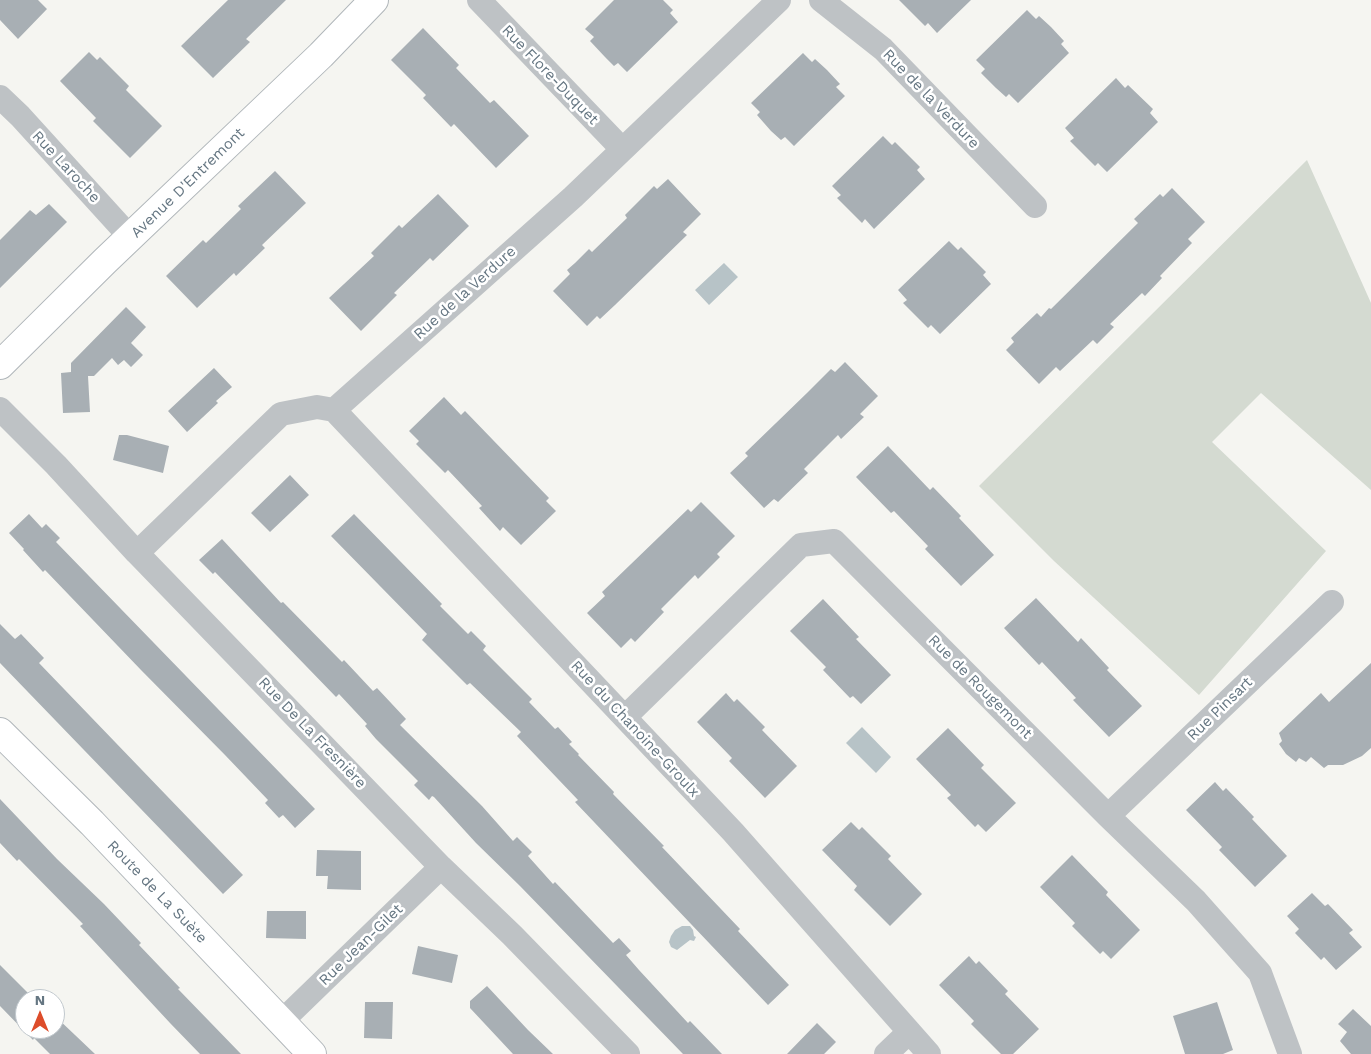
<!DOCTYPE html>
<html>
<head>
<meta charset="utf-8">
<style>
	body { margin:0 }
	#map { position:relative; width:1371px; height:1054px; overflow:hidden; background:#f5f5f1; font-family:"Work Sans",sans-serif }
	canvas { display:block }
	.north { position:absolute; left:15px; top:989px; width:50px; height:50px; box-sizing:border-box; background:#fff; border:1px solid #c1c8cd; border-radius:50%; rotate:0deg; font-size:14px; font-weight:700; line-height:20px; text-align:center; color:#657682 }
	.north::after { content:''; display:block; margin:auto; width:18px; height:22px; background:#dd4d2a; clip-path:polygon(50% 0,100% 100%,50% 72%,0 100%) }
</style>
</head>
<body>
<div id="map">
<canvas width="1371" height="1054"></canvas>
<div class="north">N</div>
</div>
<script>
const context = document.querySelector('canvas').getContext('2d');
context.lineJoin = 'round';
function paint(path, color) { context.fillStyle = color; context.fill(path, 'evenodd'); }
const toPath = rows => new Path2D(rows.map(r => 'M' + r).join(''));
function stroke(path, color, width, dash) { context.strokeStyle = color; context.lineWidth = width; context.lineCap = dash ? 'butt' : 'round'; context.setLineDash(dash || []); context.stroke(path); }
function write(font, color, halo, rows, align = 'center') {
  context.font = font + ' "Work Sans",sans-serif'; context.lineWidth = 5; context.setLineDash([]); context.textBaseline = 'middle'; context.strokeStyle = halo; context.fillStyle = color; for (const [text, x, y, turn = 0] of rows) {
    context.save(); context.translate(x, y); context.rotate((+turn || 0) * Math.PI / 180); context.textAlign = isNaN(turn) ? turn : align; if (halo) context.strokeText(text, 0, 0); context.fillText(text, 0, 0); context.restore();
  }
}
const green = toPath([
	[1307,160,1371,303,1371,490,1261,393,1212,442,1326,551,1199,695,1054,561,979,486]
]);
const water = toPath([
	[724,263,738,277,709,305,695,290],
	[862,727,891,757,876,773,846,743],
	[682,926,690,926,693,930,694,936,696,937,694,941,690,940,677,950,671,947,669,942,671,936,675,930]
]);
const building = toPath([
	[0,0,38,0,47,9,18,39,0,20],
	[228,0,286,0,246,39,250,42,213,78,181,46],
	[614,0,663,0,673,10,670,13,678,22,627,72,618,63,614,66,605,57,590,41,594,37,585,29],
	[899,0,971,0,937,33,928,23,925,26],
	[1027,10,1036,19,1039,16,1051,27,1064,41,1061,44,1069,53,1018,103,1009,94,1006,97,996,88,981,73,985,69,976,60],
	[423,28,459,65,456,68,490,103,494,100,529,136,496,168,454,124,451,127,423,98,426,95,391,60],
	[89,52,97,60,100,57,129,86,126,90,162,126,130,158,93,121,96,118,60,81],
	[803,53,812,62,815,59,827,70,840,84,836,87,845,96,794,146,785,137,781,140,771,131,757,115,760,112,751,103],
	[1116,78,1125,88,1128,85,1153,109,1150,113,1158,122,1107,172,1098,163,1095,166,1070,141,1074,138,1065,128],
	[883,136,892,145,895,142,920,167,917,170,925,179,874,229,865,219,862,223,837,198,841,195,832,186],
	[275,171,306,203,262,245,265,248,236,276,234,273,197,308,166,276,203,240,206,243,241,209,238,206],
	[668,179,701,214,683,232,687,235,615,305,600,319,597,316,587,326,553,291,570,274,567,270,575,263,589,249,592,252,627,218,625,215,654,186,657,189],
	[1172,188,1205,222,1188,239,1192,243,1160,276,1162,278,1145,296,1142,293,1110,324,1114,327,1097,344,1093,340,1060,371,1056,367,1039,384,1006,350,1014,342,1011,338,1037,313,1041,317,1049,308,1051,309,1138,223,1134,219,1160,194,1163,197],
	[438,194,469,226,433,261,430,258,394,293,397,295,361,331,329,298,374,256,371,253,399,225,402,228],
	[49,204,67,222,0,288,0,240,30,210,36,215],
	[949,241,958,250,961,247,986,272,983,275,991,284,940,334,931,325,928,328,903,303,907,300,898,290],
	[126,307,146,327,131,343,143,355,131,367,124,360,118,365,112,358,94,376,88,376,90,412,63,413,61,373,71,372,71,363],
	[845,362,878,396,860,414,864,417,841,439,838,435,804,469,808,473,778,502,774,499,764,508,730,473,748,456,745,453,807,393,831,369,835,372],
	[214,368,232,387,216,401,218,403,187,432,168,411],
	[444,397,461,415,465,411,549,498,546,501,556,511,521,545,503,527,500,531,479,508,482,506,448,470,445,473,416,444,419,441,409,431],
	[119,435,127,435,169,446,163,473,113,460],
	[888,446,930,490,933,487,961,516,959,518,994,555,961,586,925,549,928,546,894,511,891,513,856,477],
	[290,475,309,495,270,532,251,513],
	[701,502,735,536,717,554,720,557,698,579,695,575,661,609,664,612,635,642,631,638,621,648,587,613,605,596,602,592,688,509,691,512],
	[29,514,42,528,46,524,60,538,56,542,315,809,295,828,283,815,279,818,265,803,268,800,225,755,141,670,45,570,43,572,23,550,24,549,9,533],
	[354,514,442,604,440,606,468,634,471,631,486,646,483,650,532,699,529,702,555,729,558,727,572,742,569,744,579,754,578,755,614,792,613,794,664,846,662,847,740,929,738,931,789,985,768,1005,575,802,578,800,517,736,521,732,470,683,467,685,422,640,427,634,331,536],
	[222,539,281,603,283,602,342,662,344,660,373,691,377,688,406,719,400,725,482,806,513,841,517,837,532,852,528,856,553,884,555,882,613,943,619,938,631,951,626,955,639,970,688,1023,690,1021,722,1054,683,1054,520,886,476,843,434,797,432,796,429,800,414,785,418,781,376,739,365,726,367,724,339,694,336,697,215,572,213,574,199,560],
	[1036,598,1078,642,1081,638,1109,668,1107,670,1142,706,1109,737,1073,700,1076,698,1042,662,1039,665,1004,628],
	[823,599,859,637,856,639,891,675,861,704,853,696,850,698,823,670,826,667,790,631],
	[0,624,15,639,21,634,44,658,39,663,243,875,223,894,0,663],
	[1371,663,1371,748,1362,756,1343,765,1328,765,1324,768,1311,757,1306,762,1299,758,1296,762,1286,754,1279,744,1282,741,1279,733,1321,693,1329,702],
	[726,693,734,702,737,699,765,727,762,730,797,766,765,798,729,761,732,758,697,722],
	[948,728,984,765,981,768,1016,803,986,832,978,824,975,827,947,798,951,795,916,759],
	[1215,782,1223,791,1226,788,1254,817,1252,819,1287,856,1255,887,1219,850,1222,847,1186,810],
	[0,799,57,859,104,904,141,943,139,945,180,988,178,989,241,1054,200,1054,170,1023,80,926,83,924,19,859,17,861,0,843],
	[851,822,859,830,862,827,891,856,888,859,922,894,890,926,854,890,857,886,822,850],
	[317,850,361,851,361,890,327,889,328,876,316,876],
	[1072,855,1108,892,1106,895,1140,930,1111,959,1103,951,1100,954,1072,926,1075,923,1040,887],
	[1312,893,1325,906,1328,904,1353,930,1349,933,1362,947,1336,970,1324,957,1321,960,1295,933,1299,929,1287,916],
	[267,911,306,911,306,939,266,938],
	[418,946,458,955,452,983,412,974],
	[969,956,976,964,979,961,1008,991,1005,994,1039,1029,1013,1054,1001,1054,971,1024,974,1021,939,985],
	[0,965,34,999,25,999,25,1029,55,1029,55,1016,95,1054,50,1054,34,1038,33,1040,0,1006],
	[487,986,528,1030,553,1054,513,1054,470,1008,470,1001],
	[365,1002,393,1002,392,1039,364,1038],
	[1217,1002,1233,1050,1223,1054,1185,1054,1173,1016],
	[1353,1009,1371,1026,1371,1054,1351,1054,1340,1041,1347,1032,1338,1024],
	[817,1023,836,1042,824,1054,787,1054]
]);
const street = toPath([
	[479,0,622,149],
	[821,0,883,49,1035,206],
	[0,97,20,116,131,238],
	[0,409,56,465,137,553,441,867,512,935,628,1054],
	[334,410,733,832,929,1054],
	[137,553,281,414,317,407,334,410,573,197,779,0],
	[625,717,801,545,834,541,1108,816,1196,901,1260,973,1290,1054],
	[1108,816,1332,602],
	[281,1022,441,867],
	[886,1054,909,1032]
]);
const secondary = toPath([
	[0,365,105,261,321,55,374,0],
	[0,732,92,823,312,1054]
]);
const streetNames = [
	["Rue Flore-Duquet",550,75,46],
	["Rue de la Verdure",931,99,46],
	["Rue Laroche",66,167,47],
	["Avenue D'Entremont",188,183,-44],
	["Rue de la Verdure",465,293,-42],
	["Rue de Rougemont",980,687,45],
	["Rue Pinsart",1220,709,-44],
	["Rue du Chanoine-Groulx",635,729,47],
	["Rue De La Fresnière",312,733,46],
	["Route de La Suète",157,892,46],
	["Rue Jean-Gilet",361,945,-44]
];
paint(green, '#d4dad1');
paint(water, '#b7c3c7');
paint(building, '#a8afb4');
stroke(secondary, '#b0b6ba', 30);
stroke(street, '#bec2c5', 24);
stroke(secondary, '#fff', 28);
write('15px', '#657682', '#fff', streetNames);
</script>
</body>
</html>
